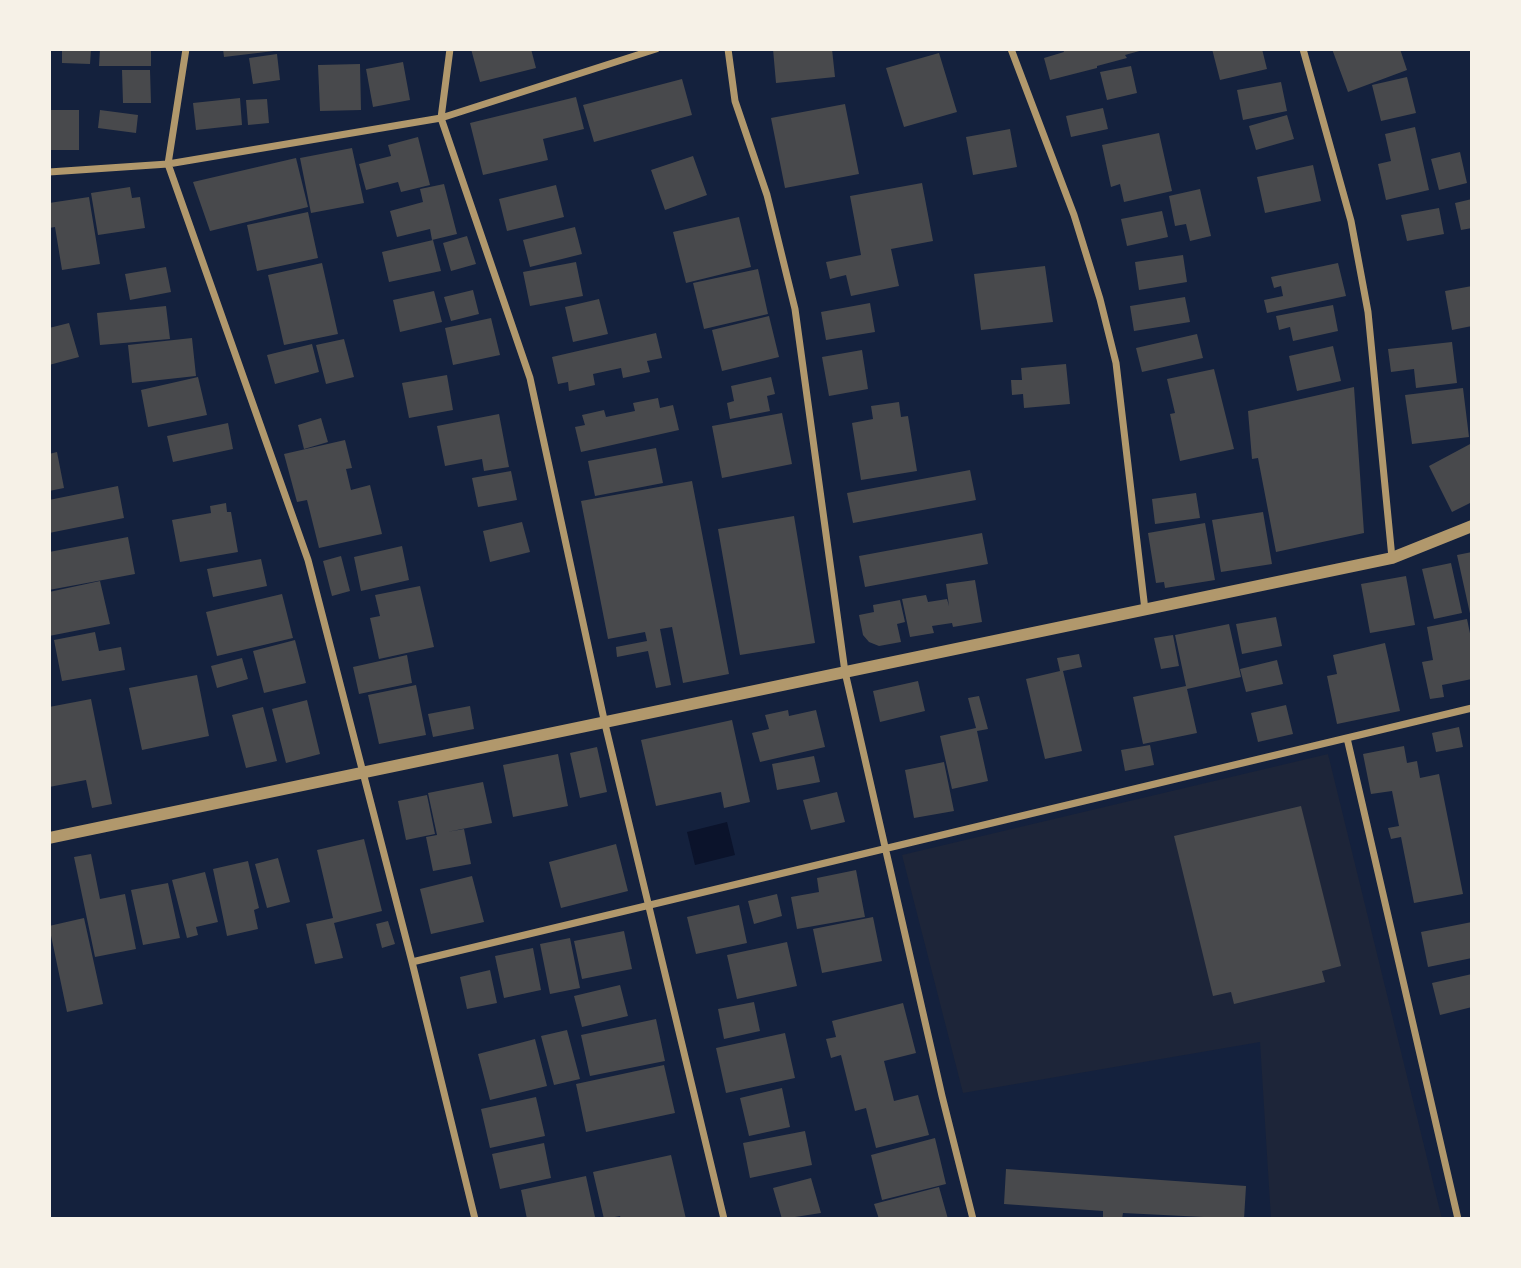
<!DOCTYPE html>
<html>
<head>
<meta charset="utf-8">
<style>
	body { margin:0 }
	#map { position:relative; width:1521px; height:1268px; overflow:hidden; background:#14213d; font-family:"Noto Sans",sans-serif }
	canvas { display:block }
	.frame { position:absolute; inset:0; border:51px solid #f6f1e7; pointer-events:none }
</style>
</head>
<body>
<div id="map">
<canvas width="1521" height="1268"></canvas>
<div class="frame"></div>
</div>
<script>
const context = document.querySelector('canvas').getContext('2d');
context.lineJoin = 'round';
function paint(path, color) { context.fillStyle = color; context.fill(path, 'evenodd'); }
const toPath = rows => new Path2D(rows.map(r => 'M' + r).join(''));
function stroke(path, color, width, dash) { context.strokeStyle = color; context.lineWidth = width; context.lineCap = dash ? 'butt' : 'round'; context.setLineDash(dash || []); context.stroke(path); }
const green = toPath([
	[1328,754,1442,1219,1271,1219,1260,1042,963,1093,902,855]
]);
const water = toPath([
	[727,822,735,855,695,865,687,832]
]);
const building = toPath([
	[62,49,91,49,90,64,62,63],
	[100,49,151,49,151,66,99,66],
	[223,49,274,49,274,51,224,57],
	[471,49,531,49,536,68,480,82],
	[773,49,832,49,835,77,776,83],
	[1063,49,1143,49,1143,50,1125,55,1127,58,1097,66,1097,68,1050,80,1044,58,1064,52],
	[1212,49,1262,49,1267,69,1220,80],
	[1332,49,1400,49,1407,70,1348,92],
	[939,53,957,112,904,127,886,68],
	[277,54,280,80,253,84,249,58],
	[403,62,410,100,373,107,366,69],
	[360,64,361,110,320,111,318,65],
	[1131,66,1137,93,1107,100,1100,72],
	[122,70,150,70,151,103,123,103],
	[1407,77,1416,113,1381,121,1372,85],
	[682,79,692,115,594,142,583,105],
	[1281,82,1287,111,1243,120,1237,90],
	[576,97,584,129,543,139,548,160,483,175,470,123],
	[240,98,242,125,196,130,193,103],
	[267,99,269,123,248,125,246,100],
	[845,104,859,174,785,188,771,118],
	[1103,108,1108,129,1071,137,1066,116],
	[49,110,79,110,79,150,49,150],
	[100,110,138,115,136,133,98,128],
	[1287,115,1294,139,1256,150,1249,126],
	[1415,127,1429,190,1386,200,1378,164,1391,161,1385,134],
	[1010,129,1017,167,973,175,966,137],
	[1159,133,1172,191,1124,202,1120,184,1111,187,1102,145],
	[418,137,430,185,401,192,398,182,366,190,359,164,391,156,388,145],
	[352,148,364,203,311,213,300,158],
	[1460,152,1467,183,1439,190,1431,159],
	[693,156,707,195,665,210,651,170],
	[296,158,308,207,210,231,193,182],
	[1313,165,1321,201,1265,213,1257,177],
	[922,183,933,241,891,249,899,286,851,296,846,275,830,279,826,262,861,255,850,196],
	[444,184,457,234,432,240,430,229,397,237,390,211,423,202,420,189],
	[556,185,564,217,507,231,499,199],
	[130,187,132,198,140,197,145,228,98,235,91,193],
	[1200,189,1211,236,1190,241,1186,224,1175,226,1169,196],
	[89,197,100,264,62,270,55,227,49,228,49,203],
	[1472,199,1472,228,1461,230,1455,203],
	[1439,208,1444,234,1407,241,1401,215],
	[1162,211,1168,237,1127,246,1121,219],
	[308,212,318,258,257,271,247,225],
	[739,217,751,267,686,283,673,232],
	[575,227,582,254,530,267,523,240],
	[467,236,476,264,451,271,443,243],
	[433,240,441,271,389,282,382,252],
	[1183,255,1187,282,1139,290,1135,262],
	[576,262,583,296,530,306,523,272],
	[322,263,338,334,284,345,268,275],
	[1338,263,1346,296,1267,313,1264,300,1283,296,1281,286,1274,288,1271,277],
	[1045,266,1053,322,981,330,974,274],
	[166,267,171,292,130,300,125,274],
	[758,269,768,314,704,329,693,283],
	[1472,286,1472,326,1452,330,1445,291],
	[473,290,479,314,451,321,444,297],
	[434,291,442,322,400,332,393,300],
	[1185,297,1190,322,1134,331,1130,306],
	[599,299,608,334,573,342,565,307],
	[870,303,875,332,826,340,821,312],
	[1333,305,1338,331,1293,341,1290,327,1279,330,1276,316],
	[166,306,170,339,100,345,97,313],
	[769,316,779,357,722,371,712,330],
	[491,318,500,355,453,365,445,328],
	[69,323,79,357,49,365,49,328],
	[656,333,662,358,647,361,650,372,623,378,621,368,593,374,595,385,569,391,568,382,558,384,552,357],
	[1197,334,1203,358,1142,372,1136,348],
	[192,338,196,376,132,383,128,345],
	[344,339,354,377,326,384,316,345],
	[1452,342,1457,383,1416,388,1414,369,1391,372,1388,349],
	[312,344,319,372,275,384,267,355],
	[1333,346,1341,381,1297,391,1289,356],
	[862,350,868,389,829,396,822,357],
	[1066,364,1070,404,1024,408,1023,394,1012,395,1011,380,1022,380,1021,368],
	[1214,369,1234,449,1180,461,1170,414,1175,413,1167,379],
	[447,375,453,410,409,418,402,383],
	[198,377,207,415,148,427,141,390],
	[771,377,775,394,767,396,770,411,730,419,727,403,734,401,731,386],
	[1354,387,1364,533,1276,552,1258,458,1252,459,1248,411],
	[1463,388,1469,437,1412,444,1405,395],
	[658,398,660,408,673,405,679,430,581,452,575,427,585,425,582,415,604,410,606,417,635,411,633,403],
	[899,402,901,417,908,416,917,471,861,480,852,423,873,419,871,406],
	[782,413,792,464,722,478,712,426],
	[499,414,509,467,484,471,482,459,445,466,437,426],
	[321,418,328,442,304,449,298,425],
	[228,423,233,449,173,462,167,436],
	[345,440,352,468,346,469,351,490,370,485,382,534,319,548,307,500,297,502,284,454],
	[1472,443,1472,502,1452,512,1429,466],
	[656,448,663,483,595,496,588,461],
	[57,452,64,488,49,491,49,454],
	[970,470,976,500,853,523,847,493],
	[511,471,517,500,478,507,472,478],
	[692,481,729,674,683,683,672,627,660,629,671,685,656,688,648,651,617,657,616,647,647,641,645,632,608,639,581,501],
	[118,486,124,518,49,533,49,500],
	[1196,493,1200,518,1155,524,1152,499],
	[226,503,227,512,231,512,238,552,180,562,172,520,211,513,210,506],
	[1263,512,1272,564,1221,572,1212,520],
	[794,516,815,643,740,655,718,529],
	[522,522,530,552,490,562,483,531],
	[1205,523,1215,580,1165,588,1164,582,1156,583,1148,533],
	[982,533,988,564,865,587,859,556],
	[128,537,135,574,49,590,49,552],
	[402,546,409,580,361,591,354,557],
	[1472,552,1472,618,1471,618,1457,555],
	[341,556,350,591,332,596,323,561],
	[261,559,267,586,213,597,207,569],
	[1451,563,1462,613,1434,619,1422,569],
	[1406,576,1415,625,1370,633,1361,584],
	[975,580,982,622,953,627,952,623,932,626,934,633,910,637,902,599,926,595,928,602,947,599,949,606,946,584],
	[100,581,110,624,49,636,49,592],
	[420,586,434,647,379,659,370,618,380,616,375,595],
	[282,594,293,638,217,656,206,612],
	[900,600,905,622,897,624,901,642,879,646,869,642,863,635,859,615,874,612,873,605],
	[1276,617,1282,646,1242,654,1236,624],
	[1467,619,1472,643,1472,679,1442,685,1444,697,1430,699,1422,662,1433,660,1427,627],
	[1229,624,1241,677,1187,689,1197,733,1143,744,1133,697,1186,686,1175,635],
	[95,632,99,651,121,647,125,670,62,681,54,640],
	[1173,635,1179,666,1161,669,1154,638],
	[295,640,306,683,264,693,253,651],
	[1385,643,1400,711,1337,724,1327,676,1337,674,1333,655],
	[1079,654,1082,667,1063,671,1082,751,1045,759,1026,679,1060,671,1057,658],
	[407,655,412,683,359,694,353,667],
	[242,658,248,679,217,688,211,666],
	[1277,660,1283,684,1246,692,1240,669],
	[197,675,209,736,142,750,129,688],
	[918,681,925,711,880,722,873,691],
	[416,685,426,735,379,744,368,695],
	[979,696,988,729,977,731,988,781,952,789,940,736,976,728,968,698],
	[91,699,112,804,92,808,86,780,49,787,49,707],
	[307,700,320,754,286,763,272,709],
	[1286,705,1293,734,1258,742,1251,713],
	[470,706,474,729,433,737,428,714],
	[263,707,277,761,246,768,232,715],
	[788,710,789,716,816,710,825,747,760,762,752,733,769,729,765,715],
	[732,720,750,802,724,808,721,792,656,806,641,740],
	[1459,727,1463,747,1436,752,1432,733],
	[1150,745,1154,765,1125,771,1121,750],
	[1404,746,1407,763,1417,761,1420,778,1439,774,1463,894,1414,903,1401,837,1391,839,1388,828,1399,826,1392,791,1371,794,1363,754],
	[597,747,607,792,580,798,570,753],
	[558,754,568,806,513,817,503,765],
	[814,756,820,782,777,790,772,764],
	[944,762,954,811,914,818,905,770],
	[483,782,492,823,447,832,464,829,471,864,433,871,426,837,437,835,428,793],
	[837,792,845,822,811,830,803,800],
	[427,795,435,834,406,840,398,801],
	[1301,806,1341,966,1322,971,1325,982,1234,1004,1231,992,1213,996,1174,836],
	[364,839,382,911,334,923,343,958,315,964,306,924,333,918,317,850],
	[616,844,628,891,561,908,549,862],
	[91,854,100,899,125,894,136,949,95,957,74,857],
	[278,858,290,902,267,908,255,864],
	[248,861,259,908,254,910,258,929,227,936,213,869],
	[856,870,865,917,797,929,791,897,819,892,817,878],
	[205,872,218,922,196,927,198,935,187,938,172,880],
	[472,876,484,922,431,934,420,889],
	[168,883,180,938,143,945,131,890],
	[777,894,782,916,754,924,748,901],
	[739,905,747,943,696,954,687,917],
	[873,917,882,961,822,973,813,929],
	[84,918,103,1004,67,1012,49,926],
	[388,921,395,944,382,948,376,924],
	[1472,922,1472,958,1428,967,1421,932],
	[624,931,632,969,582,979,574,941],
	[570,938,580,988,550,994,540,944],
	[787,942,797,986,737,999,727,955],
	[533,948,541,990,504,998,495,956],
	[490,970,497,1003,467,1009,460,977],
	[1472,974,1472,1007,1440,1015,1432,983],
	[620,985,628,1016,582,1027,574,996],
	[754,1002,760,1031,724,1039,718,1009],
	[903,1003,916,1053,884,1061,894,1101,918,1095,929,1135,876,1148,866,1108,855,1111,841,1055,831,1058,826,1039,836,1037,832,1021],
	[656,1019,665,1061,590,1076,581,1035],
	[567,1030,580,1079,554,1085,541,1036],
	[785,1033,795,1078,726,1093,716,1048],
	[535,1039,547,1086,490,1100,478,1054],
	[664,1065,675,1113,586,1132,576,1084],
	[782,1088,790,1127,749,1136,740,1098],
	[536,1097,545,1136,490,1148,481,1109],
	[805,1131,812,1165,750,1178,743,1143],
	[935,1138,946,1184,882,1200,871,1155],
	[544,1143,551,1178,500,1189,492,1154],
	[671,1155,686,1219,621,1219,620,1216,604,1219,593,1172],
	[1006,1169,1246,1186,1244,1219,1123,1213,1122,1219,1103,1219,1103,1211,1004,1204],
	[586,1176,595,1217,527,1219,521,1190],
	[811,1178,821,1213,782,1219,773,1188],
	[939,1187,948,1219,879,1219,874,1204]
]);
const minor = toPath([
	[186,49,168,164,308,560,412,962,475,1219],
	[450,49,441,118,530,378,605,724,724,1219],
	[728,49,735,101,767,195,795,309,845,672,942,1096,973,1219],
	[1011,49,1074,215,1100,299,1116,363,1145,610],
	[1303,49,1351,221,1368,312,1392,558],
	[49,172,168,164,441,118,656,49],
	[1347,738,1458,1219],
	[412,962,1472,708]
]);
const tertiary = toPath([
	[49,838,1392,558,1472,526]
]);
paint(green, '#1d2539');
paint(water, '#0b132b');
paint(building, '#48494c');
stroke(minor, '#b1986c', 7);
stroke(tertiary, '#b1986c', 12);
</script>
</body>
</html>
